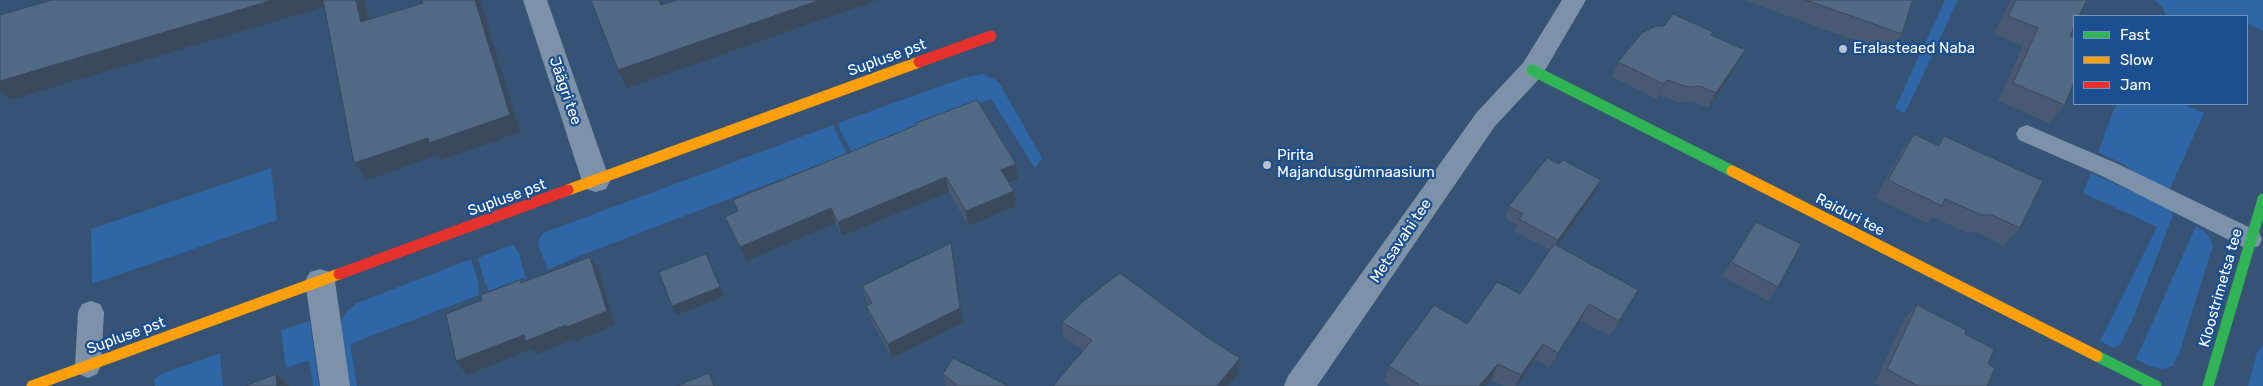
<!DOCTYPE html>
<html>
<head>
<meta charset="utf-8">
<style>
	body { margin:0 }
	#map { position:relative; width:2263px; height:386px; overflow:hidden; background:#365274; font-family:Rubik,sans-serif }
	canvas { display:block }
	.legend { position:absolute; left:2073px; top:15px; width:175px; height:90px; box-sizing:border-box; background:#1b4f8f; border:1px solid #7695bc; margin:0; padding:6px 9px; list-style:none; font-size:15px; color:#fff }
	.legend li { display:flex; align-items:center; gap:10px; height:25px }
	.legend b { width:25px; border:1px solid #7695bc }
</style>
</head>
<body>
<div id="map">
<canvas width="2263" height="386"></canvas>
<ul class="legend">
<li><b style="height:6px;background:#30b455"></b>Fast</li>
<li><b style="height:6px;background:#ff9f0a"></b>Slow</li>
<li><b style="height:6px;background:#e5322d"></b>Jam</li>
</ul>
</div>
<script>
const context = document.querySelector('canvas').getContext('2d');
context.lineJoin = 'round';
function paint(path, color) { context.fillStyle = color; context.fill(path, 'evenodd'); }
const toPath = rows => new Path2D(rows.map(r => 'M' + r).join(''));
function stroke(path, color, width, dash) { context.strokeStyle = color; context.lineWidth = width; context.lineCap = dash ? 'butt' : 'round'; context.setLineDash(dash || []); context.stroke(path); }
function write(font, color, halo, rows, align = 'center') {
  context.font = font + ' Rubik,sans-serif'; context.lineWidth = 4.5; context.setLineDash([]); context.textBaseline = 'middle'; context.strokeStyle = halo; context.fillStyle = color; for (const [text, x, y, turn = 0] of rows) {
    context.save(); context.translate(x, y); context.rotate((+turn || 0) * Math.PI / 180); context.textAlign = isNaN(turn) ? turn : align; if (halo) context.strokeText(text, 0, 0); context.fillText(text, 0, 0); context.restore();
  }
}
const green = toPath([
	[1945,0,1958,0,1905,113,1895,108],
	[2155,0,2263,0,2263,31,2248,24,2247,26,2247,16,2166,16,2163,8],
	[983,74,998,81,1041,156,1041,160,1035,168,991,99,852,152,840,130,838,123,963,78],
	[2116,104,2182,104,2204,113,2169,191,2144,179,2123,164,2098,152],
	[833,125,847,154,582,255,549,269,548,271,539,247,538,241,543,233],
	[271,168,277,220,92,284,91,229],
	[2091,173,2164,206,2171,210,2173,215,2134,316,2120,345,2115,347,2111,347,2100,341,2157,227,2083,193],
	[2196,226,2208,234,2213,245,2180,351,2173,366,2162,369,2150,366,2136,359],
	[511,245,514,245,519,254,526,280,523,278,489,291,484,280,478,258],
	[471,259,478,281,479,295,350,344,357,386,350,386,340,323,346,312,357,303],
	[309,321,310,322,319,386,313,386,309,360,286,368,281,330],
	[2263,345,2263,386,2248,386,2257,352],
	[220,353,223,386,155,386,154,379,159,375]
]);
const lane = toPath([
	[2027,125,2118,164,2259,232,2262,239,2259,246,2250,249,2241,246,2102,176,2019,140,2016,134,2019,128,2027,125],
	[91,301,100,304,104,312,101,366,97,374,88,378,79,374,75,366,78,312,82,304,91,301]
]);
const street = toPath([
	[523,0,547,0,610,181,606,189,596,192,586,189,582,181,523,0],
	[1562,0,1586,0,1541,77,1495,126,1317,386,1284,386,1288,376,1477,112,1523,63,1562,0],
	[320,269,330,272,335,281,350,386,320,386,305,281,310,272,320,269]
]);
const fast = toPath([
	[1532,70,1732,171],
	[2097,356,2156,386],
	[2208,386,2263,199]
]);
const slow = toPath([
	[1732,171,2097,356],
	[568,190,919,62],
	[32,386,339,274]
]);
const jam = toPath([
	[919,62,991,36],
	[339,274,568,190]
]);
const wall = toPath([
	[1744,0,1915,0,1911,6,1902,34,1889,53],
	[2011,0,2087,0,2070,36,2065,105,2049,123,1998,101,2023,46,1994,34],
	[1712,35,1745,50,1736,66,1708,108,1692,101,1680,103,1659,95,1657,99,1612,77,1618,62],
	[916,123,1016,164,1018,179,1009,182,1014,191,1016,206,968,226,949,192,842,236,836,223,746,261,725,217,738,212,733,200,916,126],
	[1914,134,1937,145,1944,136,2020,228,2003,246,1976,232,1966,232,1932,217,1927,223,1875,198,1901,152],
	[1559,164,1601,180,1595,192,1557,246,1629,306,1610,336,1580,320,1550,368,1535,359,1517,386,1504,386,1491,380,1485,386,1391,386,1384,381,1389,366,1467,324,1520,294,1550,250,1514,231,1517,225,1505,218,1509,206],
	[1756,222,1778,287,1768,301,1722,276],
	[954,258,963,322,892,358,871,320,866,306,869,305,866,300,862,286],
	[1917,305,1965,334,1988,364,1987,386,1881,386,1875,383,1904,319],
	[1062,322,1208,338,1240,358,1238,373,1228,386,1053,386,1083,350,1063,337],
	[943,374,1008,386,946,386]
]);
const shadedWall = toPath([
	[273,0,331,0,333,4,10,100,0,91,0,69],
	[356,0,364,0,373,40,361,22],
	[475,0,480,0,520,132,441,160,438,155,367,180,354,163,428,138],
	[820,0,877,0,627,88,618,70],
	[1745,50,1736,66,1708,108,1716,93],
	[1667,80,1659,95,1657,99,1664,84],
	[1016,164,1018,179,1003,184,1001,170],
	[946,177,949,192,842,236,838,222],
	[1601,180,1595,192,1553,252,1558,240],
	[1014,191,1016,206,968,226,966,211],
	[831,208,836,223,746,261,740,247],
	[951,243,954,258,963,322,892,358,888,344],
	[706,254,724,296,677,315,672,306],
	[590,257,599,271,615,325,576,341,575,339,536,354,532,349,467,375,456,361,524,335,566,325],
	[1589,304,1580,320,1550,368,1558,353],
	[1543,344,1535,359,1517,386,1516,386,1521,375],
	[1240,358,1238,373,1228,386,1217,386],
	[1498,364,1491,380,1485,386,1479,386],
	[709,373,716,386,714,386],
	[276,374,289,386,277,386]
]);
const building = toPath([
	[52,0,273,0,0,81,0,15,52,0],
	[323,0,356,0,361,22,423,3,422,0,475,0,510,115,429,143,428,138,354,163,323,0],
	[591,0,659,0,661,5,677,0,820,0,618,70,591,0],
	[1806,0,1914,0,1912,2,1902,34,1806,0],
	[2016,0,2087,0,2079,16,2074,16,2074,27,2070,36,2074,38,2074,82,2065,105,2013,83,2038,28,2008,16,2016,0],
	[1673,14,1713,32,1711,35,1745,50,1716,93,1700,86,1688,87,1667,80,1664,84,1618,62,1642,33,1656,26,1664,26,1673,14],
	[977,100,1016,164,1001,170,1014,191,966,211,946,177,838,222,831,208,740,247,725,217,738,211,733,200,917,125,916,123,977,100],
	[1914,134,1939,146,1944,136,2043,181,2020,228,1992,215,1982,215,1945,199,1942,206,1888,180,1914,134],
	[1547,158,1559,164,1563,160,1601,180,1558,240,1519,219,1523,214,1509,206,1547,158],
	[1756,222,1801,244,1778,287,1731,262,1756,222],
	[951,243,960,308,888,344,866,306,872,303,862,286,951,243],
	[1554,244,1638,290,1619,321,1589,304,1558,353,1543,344,1521,375,1498,364,1479,386,1419,386,1418,384,1389,366,1434,305,1467,324,1497,282,1520,294,1554,244],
	[706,254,720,287,672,306,659,272,706,254],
	[590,257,607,311,567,327,566,325,526,341,524,335,456,361,446,314,482,300,481,295,520,280,521,283,590,257],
	[1120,273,1208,338,1240,358,1217,386,1053,386,1092,340,1062,322,1086,299,1120,273],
	[1917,305,1966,330,1965,334,1994,349,1988,364,1995,368,1987,386,1918,386,1887,369,1917,305],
	[953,358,1008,386,955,386,956,384,943,374,953,358],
	[709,373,714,386,677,386,709,373],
	[276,374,277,386,245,386,276,374]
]);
const markers = [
	[1843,49,5,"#b9c2ce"],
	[1267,165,5,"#b9c2ce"]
];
const poiNames = [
	["Eralasteaed Naba",1853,49],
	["Pirita",1277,156],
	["Majandusgümnaasium",1277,173]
];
const streetNames = [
	["Supluse pst",887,58,-20],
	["Jäägri tee",565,91,71],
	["Supluse pst",507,198,-20],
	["Raiduri tee",1850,215,27],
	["Metsavahi tee",1401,241,-56],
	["Kloostrimetsa tee",2221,288,-74],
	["Supluse pst",126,336,-20]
];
paint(green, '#2f66a5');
paint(lane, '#7d92a8');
paint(street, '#7d92a8');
stroke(fast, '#30b455', 11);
stroke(slow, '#ff9f0a', 11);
stroke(jam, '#e5322d', 11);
paint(wall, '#475a72');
paint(shadedWall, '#394a5c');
paint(building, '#526984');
stroke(building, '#394a5c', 1);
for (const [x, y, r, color] of markers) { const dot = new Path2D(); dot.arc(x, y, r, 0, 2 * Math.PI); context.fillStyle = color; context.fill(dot); stroke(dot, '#1b4f8f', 2); }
write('15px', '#fff', '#1b4f8f', poiNames, 'left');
write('15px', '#fff', '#1b4f8f', streetNames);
</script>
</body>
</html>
